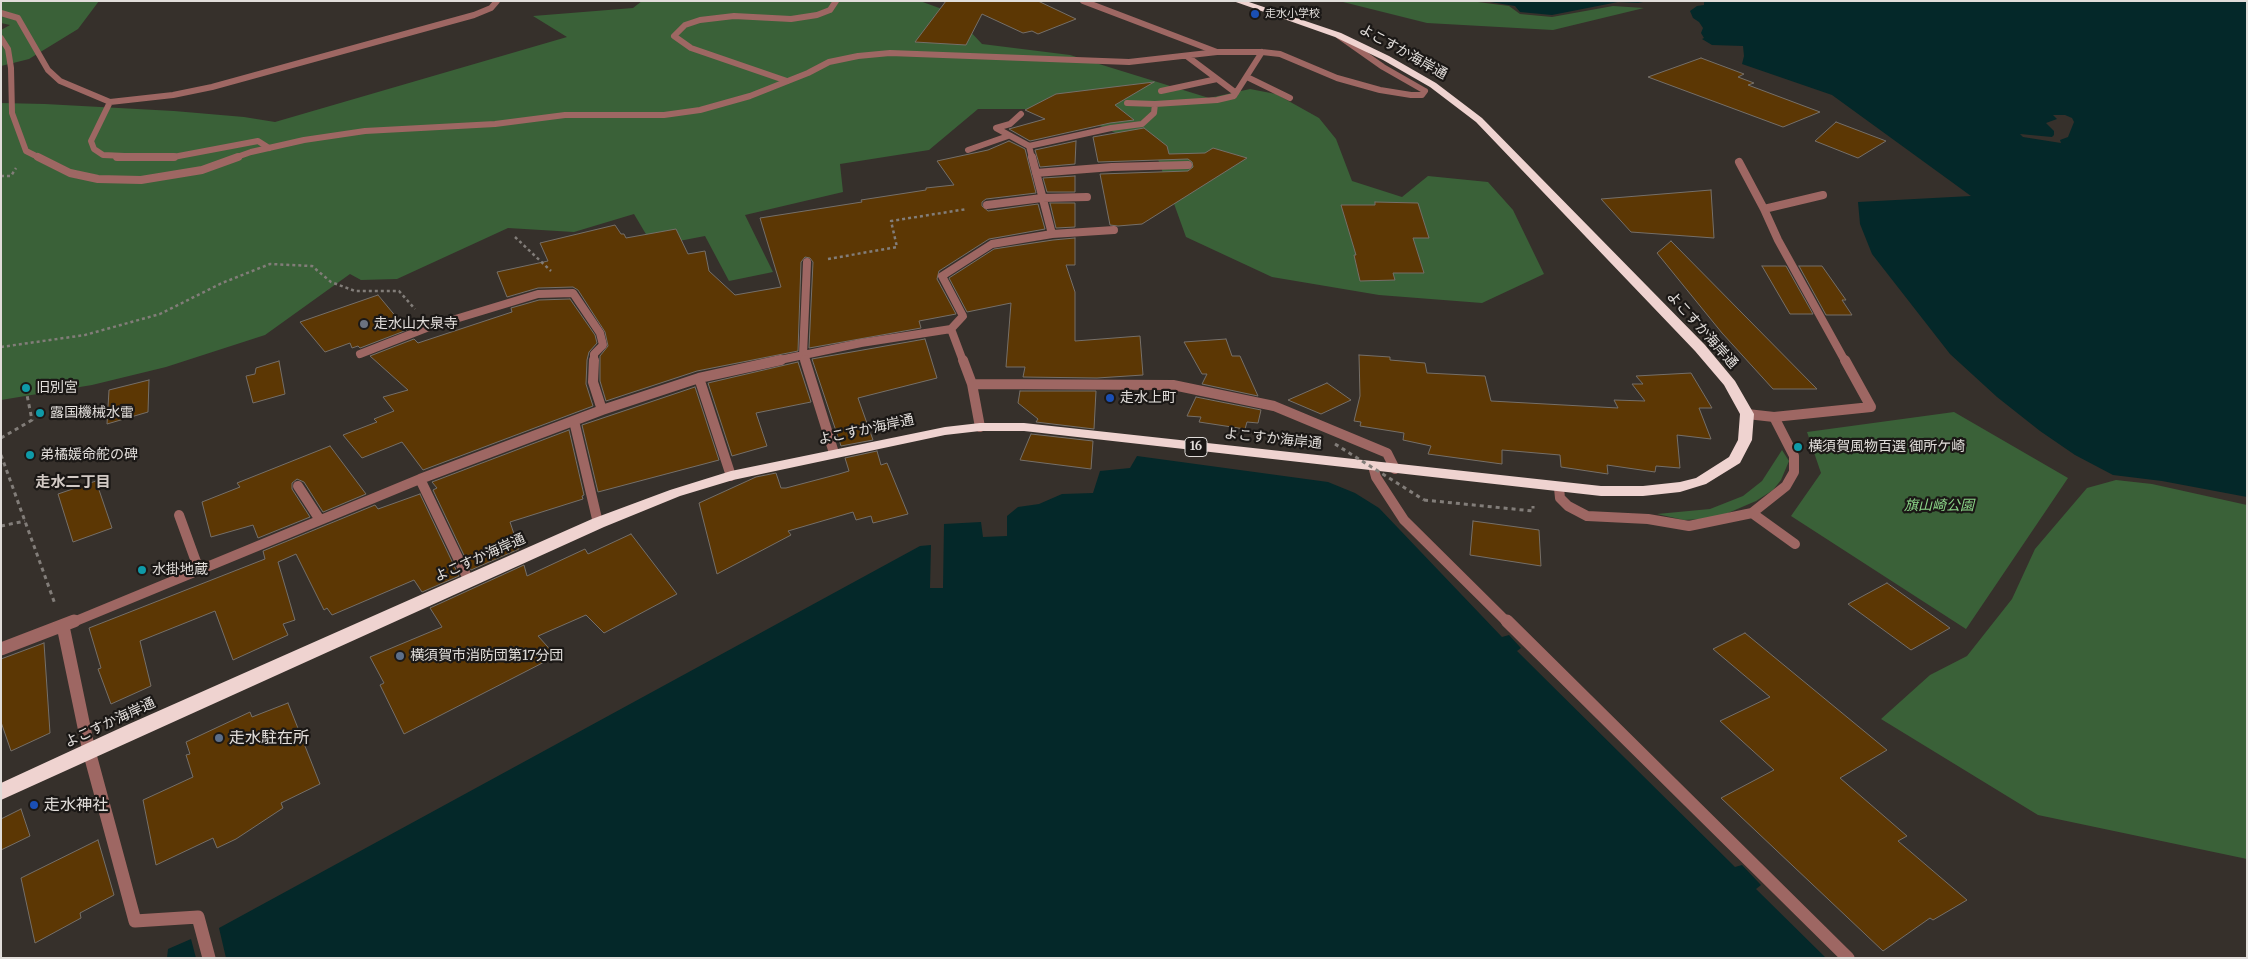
<!DOCTYPE html>
<html>
<head>
<meta charset="utf-8">
<style>
	body { margin:0 }
	#map { position:relative; width:2248px; height:959px; overflow:hidden; background:#36302b; font-family:Merriweather,serif }
	canvas { display:block }
	.frame { position:absolute; inset:0; border:2px solid #e1ddda; pointer-events:none }
</style>
</head>
<body>
<div id="map">
<canvas width="2248" height="959"></canvas>
<div class="frame"></div>
</div>
<script>
const context = document.querySelector('canvas').getContext('2d');
context.lineJoin = 'round';
function paint(path, color) { context.fillStyle = color; context.fill(path, 'evenodd'); }
const toPath = rows => new Path2D(rows.map(r => 'M' + r).join(''));
function stroke(path, color, width, dash) { context.strokeStyle = color; context.lineWidth = width; context.lineCap = dash ? 'butt' : 'round'; context.setLineDash(dash || []); context.stroke(path); }
function write(font, color, halo, rows, align = 'center') {
  context.font = font + ' Merriweather,"Noto Sans JP",serif'; context.lineWidth = 4.5; context.setLineDash([]); context.textBaseline = 'middle'; context.strokeStyle = halo; context.fillStyle = color; for (const [text, x, y, turn = 0] of rows) {
    context.save(); context.translate(x, y); context.rotate((+turn || 0) * Math.PI / 180); context.textAlign = isNaN(turn) ? turn : align; if (halo) context.strokeText(text, 0, 0); context.fillText(text, 0, 0); context.restore();
  }
}
const green = toPath([
	[1,1,99,1,78,29,29,59,1,66,1,30,10,25,1,23],
	[642,1,920,1,953,13,982,44,1070,55,1209,98,1250,89,1276,94,1319,118,1336,139,1352,181,1402,197,1428,176,1488,182,1513,210,1544,274,1482,303,1379,295,1272,277,1186,237,1155,151,1063,109,978,109,929,150,840,164,843,192,745,215,773,272,729,281,705,236,653,246,634,214,574,232,508,228,397,279,361,280,350,274,265,335,166,367,92,385,1,400,1,103,45,104,174,111,244,117,275,122,567,37,533,16,633,8],
	[1339,1,1470,1,1509,6,1520,14,1552,17,1613,6,1644,8,1553,30,1427,23],
	[1954,412,2068,478,1966,629,1791,516,1821,473,1807,432],
	[1782,450,1789,461,1781,480,1773,490,1756,501,1721,516,1703,519,1684,520,1657,514,1710,509,1743,496,1762,481],
	[2116,480,2152,484,2247,505,2247,859,2038,815,1881,719,1930,675,1967,656,2012,599,2035,549,2087,488]
]);
const water = toPath([
	[1484,1,1648,1,1638,3,1618,2,1552,15,1520,12,1515,6],
	[1704,1,2247,1,2247,497,2162,481,2113,475,2075,455,2040,431,1997,397,1950,354,1872,254,1860,224,1858,202,1971,196,1832,95,1742,64,1744,56,1743,46,1712,45,1702,39,1704,38,1701,33,1703,28,1699,22,1693,18,1690,11,1697,6,1704,5],
	[2053,115,2065,115,2072,118,2074,122,2068,137,2060,140,2061,143,2023,137,2020,134,2052,137,2054,135,2054,131,2046,123,2057,119],
	[1137,456,1328,482,1355,493,1379,508,1502,637,1509,635,1521,648,1517,651,1735,867,1742,865,1761,885,1756,889,1826,958,226,958,219,928,920,546,931,545,930,588,943,588,944,524,981,522,983,537,1007,536,1007,516,1018,507,1039,504,1062,494,1093,493,1100,471,1130,468],
	[191,939,196,958,167,958,168,949]
]);
const building = toPath([
	[946,1,1038,1,1076,19,1038,34,1032,31,1023,33,982,14,966,45,915,42,946,1],
	[1701,58,1744,74,1738,77,1754,83,1748,85,1820,112,1783,127,1648,77,1701,58],
	[1154,82,1115,105,1134,120,1110,123,1030,141,1009,129,1045,119,1025,110,1056,94,1154,82],
	[1836,122,1886,141,1858,158,1815,141,1836,122],
	[1144,128,1167,146,1169,154,1205,153,1213,148,1247,158,1142,224,1118,226,1110,225,1100,174,1188,171,1193,167,1192,162,1188,159,1098,162,1093,137,1144,128],
	[1009,141,1025,149,1036,193,986,199,982,202,982,206,988,211,1038,204,1045,229,989,239,939,271,937,279,956,314,919,321,921,328,809,348,813,262,810,258,805,257,801,262,798,351,697,371,606,401,600,381,600,356,608,346,605,332,578,290,573,287,538,288,507,297,497,272,548,261,540,243,615,225,621,234,624,234,626,238,676,229,688,254,705,251,709,271,735,295,781,287,760,218,862,202,861,200,926,190,926,188,954,185,937,161,988,150,1009,141],
	[1076,141,1075,164,1040,167,1035,150,1076,141],
	[1075,176,1075,192,1047,192,1043,178,1075,176],
	[1711,190,1714,238,1631,232,1601,199,1711,190],
	[1375,202,1418,203,1429,238,1413,238,1424,273,1393,273,1395,280,1360,281,1354,255,1356,255,1341,205,1375,205,1375,202],
	[1050,203,1075,203,1075,227,1056,228,1050,203],
	[1075,238,1075,265,1066,265,1075,292,1075,341,1140,336,1143,375,1097,378,1023,377,1025,367,1006,367,1011,303,967,312,949,278,994,249,1053,240,1075,238],
	[1671,241,1817,389,1773,389,1722,333,1657,253,1671,241],
	[1762,266,1786,266,1813,314,1790,314,1762,266],
	[1799,266,1822,266,1846,300,1842,300,1852,315,1826,315,1799,266],
	[378,295,407,330,360,348,358,346,352,348,350,343,325,352,300,322,378,295],
	[570,299,595,335,597,343,589,352,587,360,586,384,593,406,423,470,402,442,362,458,343,435,377,422,374,419,394,411,383,397,408,390,370,356,414,339,418,343,512,312,511,308,539,300,570,299],
	[925,339,937,378,858,398,873,440,841,446,812,359,925,339],
	[1226,339,1232,356,1240,356,1258,396,1202,384,1207,374,1202,374,1184,342,1226,339],
	[1359,355,1390,357,1390,360,1425,363,1427,373,1485,376,1491,401,1618,408,1614,400,1645,401,1632,384,1643,384,1636,376,1691,373,1712,408,1699,408,1711,439,1677,435,1680,468,1656,466,1655,472,1607,465,1608,474,1561,467,1560,455,1502,450,1502,464,1428,454,1431,446,1403,440,1404,433,1360,426,1361,422,1354,421,1360,396,1359,355],
	[279,361,285,394,253,403,246,376,255,374,256,368,279,361],
	[798,362,811,402,756,413,767,446,732,456,708,383,798,362],
	[149,380,148,412,107,424,109,390,149,380],
	[1327,383,1351,400,1321,414,1288,400,1327,383],
	[695,387,719,460,598,492,582,425,695,387],
	[1020,391,1096,391,1094,429,1036,422,1038,419,1018,403,1020,391],
	[1196,397,1261,410,1258,423,1247,422,1245,429,1199,422,1201,417,1187,416,1196,397],
	[569,430,584,495,582,496,583,499,510,522,519,549,471,570,433,490,437,488,432,482,569,430],
	[1031,434,1093,441,1091,469,1020,460,1031,434],
	[330,446,366,494,323,512,304,482,297,479,292,483,292,489,310,517,258,538,253,525,211,537,202,502,240,487,237,483,330,446],
	[877,451,881,465,887,463,908,514,873,523,871,516,856,520,853,512,788,531,791,535,717,574,699,503,756,477,776,473,781,488,786,488,839,474,849,471,845,458,877,451],
	[96,481,112,528,73,542,58,494,96,481],
	[420,494,459,576,422,592,414,580,332,615,327,608,324,610,296,554,278,562,295,620,283,624,288,635,233,660,215,611,140,641,151,686,111,704,98,669,101,668,89,628,265,559,263,551,375,505,378,509,420,494],
	[1473,521,1539,530,1541,566,1470,555,1473,521],
	[631,534,677,594,604,633,586,615,538,636,556,656,404,734,380,685,384,683,370,657,442,627,430,608,524,565,527,576,585,549,588,554,631,534],
	[1887,583,1950,628,1911,650,1848,604,1887,583],
	[1745,633,1887,750,1840,778,1907,836,1898,841,1967,900,1933,920,1930,918,1883,951,1721,798,1774,770,1720,721,1770,697,1713,649,1745,633],
	[44,643,50,733,11,751,1,722,1,659,44,643],
	[288,703,320,784,281,803,283,808,236,839,217,848,213,838,156,865,143,800,193,777,186,755,190,754,186,742,250,712,252,717,288,703],
	[21,809,30,836,1,850,1,819,21,809],
	[98,840,114,895,80,913,81,918,35,943,21,878,98,840]
]);
const pathFar1 = toPath([
	[1,176,11,176,16,168],
	[515,237,551,271],
	[828,259,897,247,891,221,967,209],
	[1,347,85,335,160,314,222,283,270,264,312,266,331,282,355,291,399,291,415,309]
]);
const path = toPath([
	[1,438,32,420,25,385],
	[1,455,55,604],
	[1424,500,1533,511,1533,506],
	[1,526,25,521]
]);
const laneFar3 = toPath([
	[1083,1,1217,52],
	[1,13,18,18,48,70,60,81,110,102,91,141,94,149,103,155,168,158,258,141,269,148],
	[787,81,691,48,674,36,685,25,700,20,734,16,791,19,817,15,830,10,836,1],
	[110,102,173,95,212,87,474,15,491,8,497,1]
]);
const laneFar2 = toPath([
	[117,157,174,157]
]);
const laneFar1 = toPath([
	[1373,466,1376,477,1404,520,1508,623],
	[1559,488,1560,498,1568,506,1587,516,1648,519,1689,526,1752,513,1786,486,1794,472,1794,456,1774,417],
	[1752,513,1795,544]
]);
const lane = toPath([
	[1507,621,1848,958],
	[89,751,135,921,198,917,209,958]
]);
const streetFar3 = toPath([
	[1,38,8,49,11,68,12,113,26,151,40,158],
	[1188,57,1236,93],
	[1247,77,1290,98],
	[1161,91,1217,79],
	[1127,103,1155,104],
	[1021,114,1010,124,996,128,1029,146],
	[968,150,1008,136],
	[234,158,251,152,304,140,365,131,495,124,565,115,664,115,700,110,750,96,808,73,829,62,858,56,890,53,1129,62,1217,52,1262,52,1280,54,1337,78,1380,90,1411,95,1422,95,1425,91,1383,67,1339,36],
	[1032,158,1029,146,1111,128,1142,124,1154,113,1155,104,1217,100,1234,96,1262,52]
]);
const streetFar2 = toPath([
	[38,157,70,173,98,179,141,180,202,170,238,157],
	[1739,162,1764,209],
	[1036,173,1112,167,1188,165],
	[1823,195,1764,209,1778,240,1845,361],
	[987,205,1042,198,1087,197],
	[1052,234,1114,230],
	[951,329,963,316,942,276,992,244,1052,234,1032,157],
	[360,354,429,327,538,294,573,293,600,333,603,345,594,354,594,361],
	[775,361,861,343,951,329,963,361],
	[805,361,803,355,807,262]
]);
const streetFar1 = toPath([
	[594,360,593,382,602,410],
	[805,360,834,453],
	[963,360,972,384,980,427],
	[699,378,731,476],
	[972,384,1173,385,1274,406,1387,453,1395,469],
	[1747,414,1774,417,1871,407,1845,360],
	[574,421,598,523],
	[420,479,469,581],
	[298,486,320,520],
	[179,515,199,570],
	[71,623,420,479,602,410,699,378,781,360]
]);
const street = toPath([
	[63,626,89,751],
	[1,649,74,621]
]);
const highway = toPath([
	[1233,1,1246,1,1341,33,1389,56,1436,83,1482,118,1705,345,1735,381,1754,414,1752,440,1740,463,1706,484,1680,492,1643,496,1601,496,1024,431,980,431,945,435,733,480,680,496,604,527,1,800,1,783,129,724,592,519,670,490,731,471,945,427,980,423,1024,423,1601,486,1643,486,1680,482,1696,478,1729,457,1738,440,1740,414,1724,385,1695,351,1476,122,1430,87,1383,60,1335,37,1233,1]
]);
const pathBridge = toPath([
	[1335,444,1424,500]
]);
const markers = [
	[1255,14,5,"#1a4fb4"],
	[364,324,5,"#6b7280"],
	[26,388,5,"#0f9aa8"],
	[1110,398,5,"#1a4fb4"],
	[40,413,5,"#0f9aa8"],
	[1798,447,5,"#0f9aa8"],
	[30,455,5,"#0f9aa8"],
	[142,570,5,"#0f9aa8"],
	[400,656,5,"#5c6f8a"],
	[219,738,5,"#5c6f8a"],
	[34,805,5,"#1a4fb4"]
];
const farPoinames = [
	["走水小学校",1265,14]
];
const shields = [
	[1196,447,22]
];
const shieldNames = [
	["16",1196,447]
];
const streetNames = [
	["よこすか海岸通",1403,52,29],
	["よこすか海岸通",1702,330,48],
	["よこすか海岸通",866,430,-12],
	["よこすか海岸通",1273,439,6],
	["よこすか海岸通",480,558,-24],
	["よこすか海岸通",110,723,-25]
];
const poiNames = [
	["走水山大泉寺",374,324],
	["旧別宮",36,388],
	["走水上町",1120,398],
	["露国機械水雷",50,413],
	["横須賀風物百選 御所ケ崎",1808,447],
	["弟橘媛命舵の碑",40,455],
	["水掛地蔵",152,570],
	["横須賀市消防団第17分団",410,656]
];
const parkNames = [
	["旗山崎公園",1939,506]
];
const neighbourhoodNames = [
	["走水二丁目",73,483]
];
const nearPoinames = [
	["走水駐在所",229,738],
	["走水神社",44,805]
];
paint(green, '#3a6138');
paint(water, '#042829');
paint(building, '#5c3704');
stroke(building, '#756f69', 1);
stroke(pathFar1, '#827d79', 2.5, [3, 3]);
stroke(path, '#827d79', 3, [4, 4]);
stroke(laneFar3, '#9e6763', 6);
stroke(laneFar2, '#9e6763', 8);
stroke(laneFar1, '#9e6763', 10);
stroke(lane, '#9e6763', 13);
stroke(streetFar3, '#9e6763', 6);
stroke(streetFar2, '#9e6763', 8);
stroke(streetFar1, '#9e6763', 10);
stroke(street, '#9e6763', 13);
paint(highway, '#efd3d0');
stroke(pathBridge, '#827d79', 3, [4, 4]);
for (const [x, y, r, color] of markers) { const dot = new Path2D(); dot.arc(x, y, r, 0, 2 * Math.PI); context.fillStyle = color; context.fill(dot); stroke(dot, '#1b1816', 2); }
write('11px', '#e1ddda', '#1b1816', farPoinames, 'left');
for (const [x, y, w] of shields) { const box = new Path2D(); box.roundRect(x - w / 2, y - 9.5, w, 19, 4); context.fillStyle = '#1b1816'; context.fill(box); stroke(box, '#e1ddda', 1); }
write('bold 12px', '#e1ddda', null, shieldNames);
write('14px', '#e1ddda', '#1b1816', streetNames);
write('14px', '#e1ddda', '#1b1816', poiNames, 'left');
write('italic 14px', '#8bd588', '#1b1816', parkNames);
write('bold 15px', '#d2cac5', '#1b1816', neighbourhoodNames);
write('16px', '#e1ddda', '#1b1816', nearPoinames, 'left');
</script>
</body>
</html>
